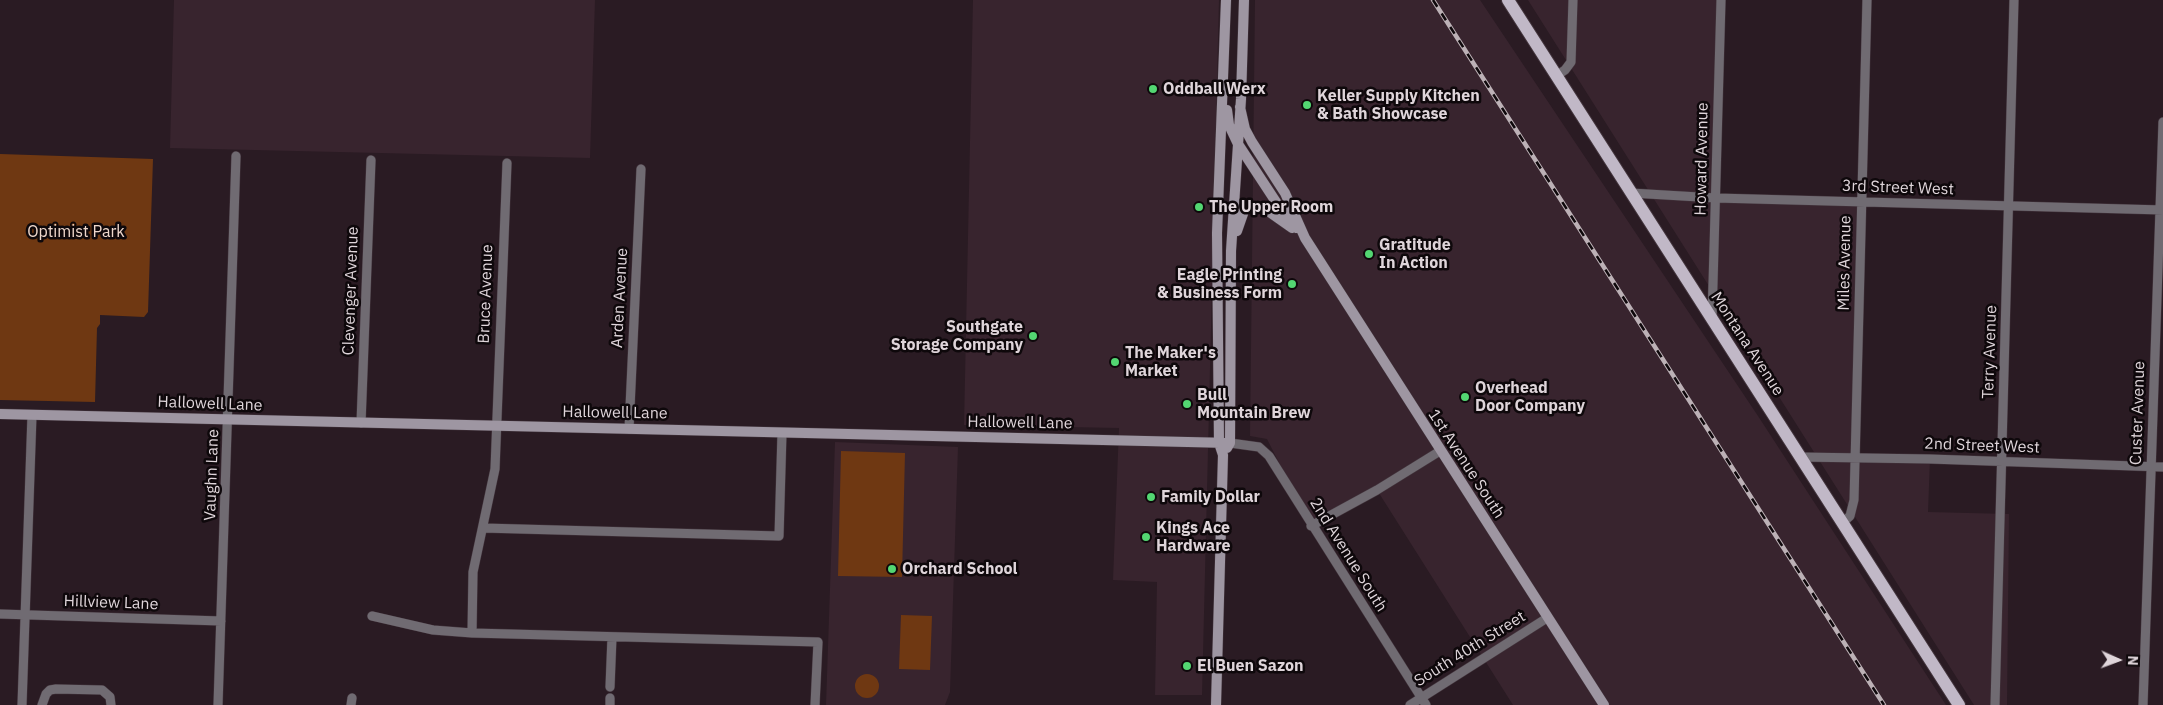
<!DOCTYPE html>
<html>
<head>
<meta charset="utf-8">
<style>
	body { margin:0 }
	#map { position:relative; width:2163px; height:705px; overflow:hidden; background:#2a1b23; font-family:"IBM Plex Sans",sans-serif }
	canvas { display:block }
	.north { position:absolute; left:2093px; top:635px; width:50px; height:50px; -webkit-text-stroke:4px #0e080b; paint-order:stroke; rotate:92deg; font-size:14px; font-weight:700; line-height:20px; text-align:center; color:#dfd5da }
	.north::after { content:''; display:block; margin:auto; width:18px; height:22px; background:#dfd5da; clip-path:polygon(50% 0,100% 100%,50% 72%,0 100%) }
</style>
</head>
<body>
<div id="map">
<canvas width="2163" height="705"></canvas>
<div class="north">N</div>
</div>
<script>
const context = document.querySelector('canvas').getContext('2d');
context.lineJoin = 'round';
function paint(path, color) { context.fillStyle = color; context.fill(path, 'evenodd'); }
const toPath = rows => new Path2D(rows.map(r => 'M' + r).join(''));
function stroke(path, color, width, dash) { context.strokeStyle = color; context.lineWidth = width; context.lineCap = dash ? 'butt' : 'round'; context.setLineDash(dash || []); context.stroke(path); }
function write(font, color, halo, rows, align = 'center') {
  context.font = font + ' "IBM Plex Sans",sans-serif'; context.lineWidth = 5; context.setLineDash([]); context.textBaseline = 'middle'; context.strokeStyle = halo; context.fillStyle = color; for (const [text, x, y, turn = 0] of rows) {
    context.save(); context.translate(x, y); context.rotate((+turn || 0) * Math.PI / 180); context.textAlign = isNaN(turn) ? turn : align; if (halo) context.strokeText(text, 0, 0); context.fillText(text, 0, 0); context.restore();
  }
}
const built = toPath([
	[174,0,595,0,590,158,170,148],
	[973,0,1219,0,1202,695,1155,695,1157,582,1113,580,1119,428,964,425],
	[1255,0,1480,0,1758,416,1946,705,1513,705,1377,490,1311,526,1267,439,1250,436],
	[1528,0,1721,0,1716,198,1861,202,1855,457,1930,459,1928,512,2009,514,2007,705,1974,705],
	[835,442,958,447,950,692,945,705,826,705]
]);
const green = toPath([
	[0,154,153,159,148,312,144,317,100,315,100,324,97,328,95,402,0,400],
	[841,451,905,453,902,577,838,576],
	[901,615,932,616,930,670,899,669],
	'855 686a12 12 0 1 1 24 0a12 12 0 1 1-24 0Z'
]);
const street = toPath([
	[1556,76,1565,70,1571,62,1573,0],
	[1631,193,1716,198,2163,210],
	[1712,319,1721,0],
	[361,423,371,160],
	[629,429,641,169],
	[1230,443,1259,447,1269,456,1426,705],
	[1800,457,1930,459,2163,467],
	[1842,523,1850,516,1854,500,1867,0],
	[1311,526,1377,490,1440,451],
	[483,528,779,536,782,433],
	[0,614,221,621],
	[372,616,433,630,472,633,818,642,815,705],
	[472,633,473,572,495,469,507,163],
	[610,687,612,637],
	[22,705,32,415],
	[42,705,46,694,50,690,56,689,102,690,110,697,111,705],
	[218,705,236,156],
	[351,705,352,698],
	[610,705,610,698],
	[1410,705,1547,618],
	[1995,705,2014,0],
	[2143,705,2163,122]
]);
const secondary = toPath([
	[1240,107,1245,129,1252,142,1285,193,1305,238,1604,705],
	[1227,110,1229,125,1238,144,1278,205,1296,228],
	[1237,231,1245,208,1254,206,1265,209,1292,228],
	[0,414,1230,443],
	[1227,448,1230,443,1231,251,1241,99,1244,0],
	[1216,705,1223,455,1219,443,1217,233,1226,0]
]);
const primary = toPath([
	[1508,0,1959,705]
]);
const rail = toPath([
	[1433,0,1884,705]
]);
const markers = [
	[1153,89,5,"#53d672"],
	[1307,105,5,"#53d672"],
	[1199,207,5,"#53d672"],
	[1369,254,5,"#53d672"],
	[1292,284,5,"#53d672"],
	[1033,336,5,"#53d672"],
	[1115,362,5,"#53d672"],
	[1465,397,5,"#53d672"],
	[1187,404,5,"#53d672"],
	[1151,497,5,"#53d672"],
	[1146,537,5,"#53d672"],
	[892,569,5,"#53d672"],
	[1187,666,5,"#53d672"]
];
const poiNames = [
	["Oddball Werx",1163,89],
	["Keller Supply Kitchen",1317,96],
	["& Bath Showcase",1317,114],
	["The Upper Room",1209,207],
	["Gratitude",1379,245],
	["In Action",1379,263],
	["Eagle Printing",1282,275,"right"],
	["& Business Form",1282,293,"right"],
	["Southgate",1023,327,"right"],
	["Storage Company",1023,345,"right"],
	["The Maker's",1125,353],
	["Market",1125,371],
	["Overhead",1475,388],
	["Door Company",1475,406],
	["Bull",1197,395],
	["Mountain Brew",1197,413],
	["Family Dollar",1161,497],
	["Kings Ace",1156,528],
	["Hardware",1156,546],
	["Orchard School",902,569],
	["El Buen Sazon",1197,666]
];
const streetNames = [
	["Howard Avenue",1702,159,-89],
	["3rd Street West",1898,188,2],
	["Miles Avenue",1845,263,-89],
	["Clevenger Avenue",351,291,-88],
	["Bruce Avenue",486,294,-88],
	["Arden Avenue",620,298,-87],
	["Montana Avenue",1747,344,57],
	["Terry Avenue",1990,352,-88],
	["Hallowell Lane",210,404,2],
	["Hallowell Lane",615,413,1],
	["Custer Avenue",2138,413,-88],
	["Hallowell Lane",1020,423,1],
	["2nd Street West",1982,446,2],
	["1st Avenue South",1466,464,57],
	["Vaughn Lane",212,475,-88],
	["2nd Avenue South",1348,555,58],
	["Hillview Lane",111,603,2],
	["South 40th Street",1470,649,-32]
];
const parkNames = [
	["Optimist Park",76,232]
];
paint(built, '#38242e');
paint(green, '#6f3812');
stroke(street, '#43353d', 10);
stroke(secondary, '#43353d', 11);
stroke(primary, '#43353d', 14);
stroke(street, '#706b72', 9);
stroke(secondary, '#9e96a2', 10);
stroke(primary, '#c1b8c7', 12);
stroke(rail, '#bcb1b6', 4.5);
stroke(rail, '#0e080b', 2.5, [8]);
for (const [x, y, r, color] of markers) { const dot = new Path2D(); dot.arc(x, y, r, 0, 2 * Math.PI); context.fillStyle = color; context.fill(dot); stroke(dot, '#0e080b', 2); }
write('bold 16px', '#dfd5da', '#0e080b', poiNames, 'left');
write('16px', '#dfd5da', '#0e080b', streetNames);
write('16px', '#efd8cc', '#0e080b', parkNames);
</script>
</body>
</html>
